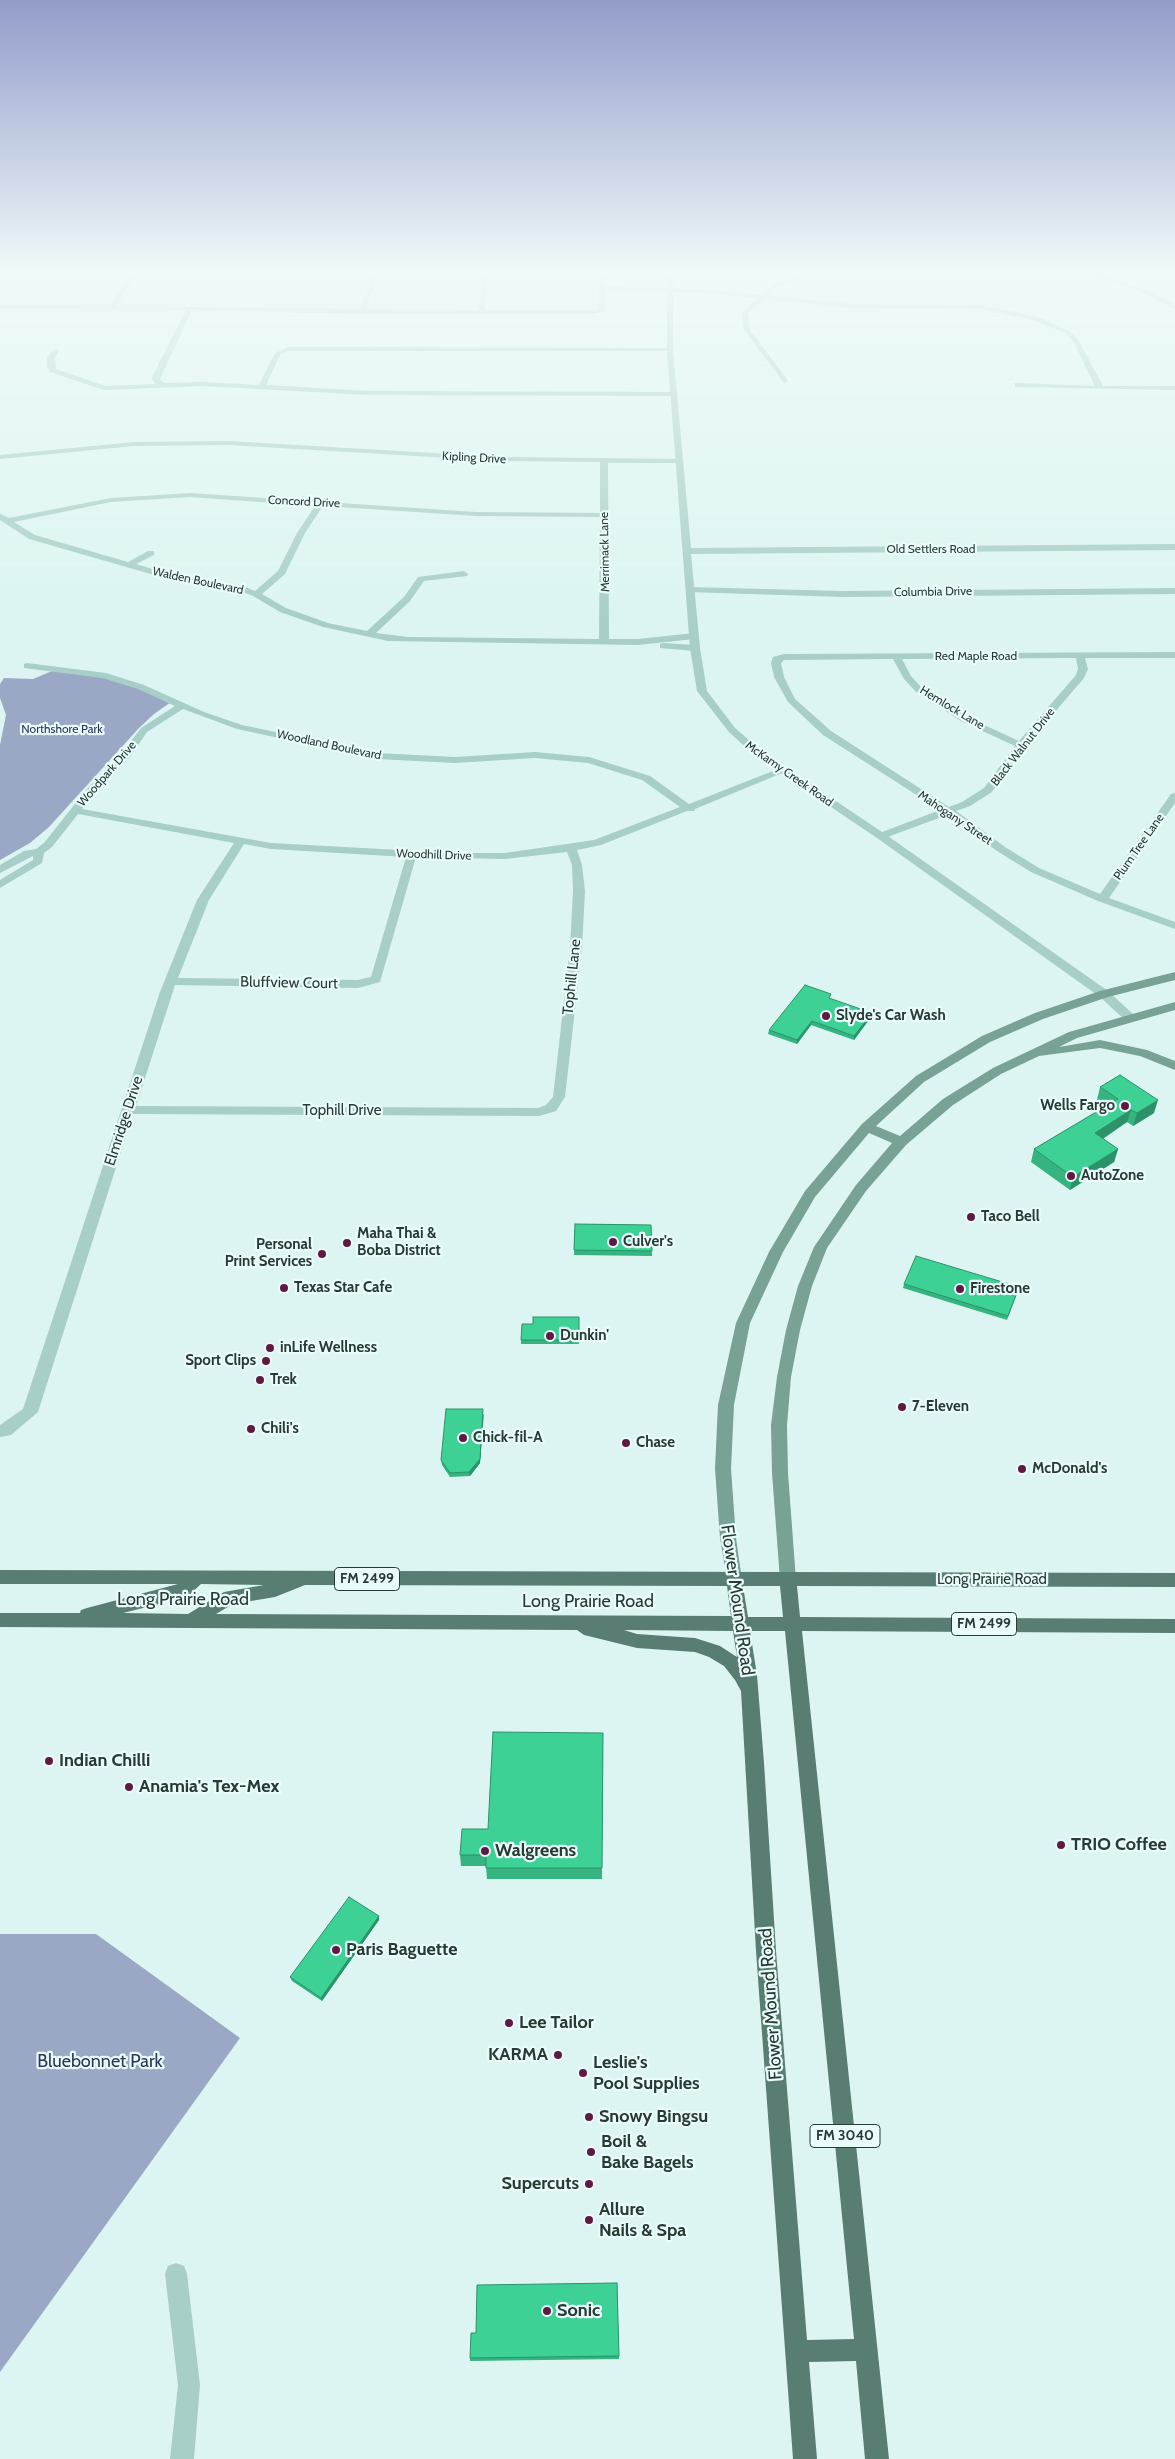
<!DOCTYPE html>
<html>
<head>
<meta charset="utf-8">
<style>
	body { margin:0 }
	canvas { display:block; background:#dcf5f2 }
</style>
</head>
<body>
<canvas width="1175" height="2459"></canvas>
<script>
const context = document.querySelector('canvas').getContext('2d');
context.lineJoin = 'round';
function paint(path, color) { context.fillStyle = color; context.fill(path, 'evenodd'); }
const toPath = rows => new Path2D(rows.map(r => 'M' + r).join(''));
function stroke(path, color, width, dash) { context.strokeStyle = color; context.lineWidth = width; context.lineCap = dash ? 'butt' : 'round'; context.setLineDash(dash || []); context.stroke(path); }
function write(font, color, halo, rows, align = 'center') {
  context.font = font + ' Cabin,sans-serif'; context.lineWidth = 4.5; context.setLineDash([]); context.textBaseline = 'middle'; context.strokeStyle = halo; context.fillStyle = color; for (const [text, x, y, turn = 0] of rows) {
    context.save(); context.translate(x, y); context.rotate((+turn || 0) * Math.PI / 180); context.textAlign = isNaN(turn) ? turn : align; if (halo) context.strokeText(text, 0, 0); context.fillText(text, 0, 0); context.restore();
  }
}
const green = toPath([
	[52,671,106,678,137,687,171,702,154,714,139,728,49,827,30,843,0,860,0,745,6,715,0,698,0,684,4,678,33,679],
	[0,1934,96,1934,240,2038,0,2372]
]);
const minor = toPath([
	[129,275,135,275,117,306,360,309,371,275,377,275,367,309,478,310,484,275,490,275,485,310,595,310,599,309,599,275,605,275,605,285,617,287,705,289,761,295,774,284,796,276,816,275,778,286,768,295,854,304,979,305,1035,316,1069,331,1078,339,1103,386,1175,386,1175,390,1015,387,1015,383,1018,383,1095,386,1073,341,1065,333,1033,320,979,309,854,308,764,299,748,313,750,330,788,381,784,383,744,330,742,313,757,298,705,293,617,291,605,289,605,310,595,314,363,314,192,310,160,379,164,383,203,382,259,385,275,353,288,347,670,348,672,351,288,351,280,355,266,385,369,391,674,392,678,394,677,396,369,395,203,386,104,390,50,372,47,366,47,358,54,349,59,350,55,358,56,369,105,386,156,384,152,379,153,375,186,310,0,309,0,305,110,306,129,275],
	[1089,275,1100,275,1141,288,1175,304,1175,309,1137,290,1089,275],
	[228,441,502,457,683,459,683,463,608,463,609,639,638,639,694,633,699,636,694,639,638,645,388,641,323,627,280,612,253,596,238,590,168,579,29,539,0,520,0,514,9,518,111,498,190,493,476,512,600,513,600,462,502,461,228,445,134,446,0,459,0,455,134,442,228,441],
	[190,497,315,506,297,533,278,571,255,591,240,585,169,574,136,564,154,555,154,551,148,551,128,562,35,535,14,522,111,502,190,497],
	[323,506,476,516,600,517,599,639,408,637,376,633,410,601,424,581,467,576,468,574,464,571,418,577,404,597,367,631,328,623,286,608,262,594,285,574,305,533,323,506],
	[690,587,843,591,1175,588,1175,594,843,597,687,592,686,590,690,587],
	[663,643,695,645,700,648,695,651,660,648,660,644,663,643],
	[1175,652,1175,658,1085,658,1088,669,1084,678,1025,747,992,792,970,806,956,811,1005,847,1039,868,1100,894,1171,794,1175,793,1175,803,1109,898,1175,922,1175,929,1098,901,1031,872,997,851,947,815,885,838,877,838,877,834,940,810,823,735,788,702,774,677,771,663,773,657,784,654,1175,652],
	[1076,658,1078,669,1076,675,1019,741,967,717,922,688,911,676,902,659,1076,658],
	[893,659,904,679,916,692,961,721,1015,746,984,788,962,802,949,807,831,731,795,699,784,677,781,663,784,660,893,659],
	[27,663,106,673,144,685,204,712,242,725,377,753,455,757,535,752,589,757,650,776,689,804,778,769,782,768,787,771,695,809,694,811,687,811,601,845,577,850,582,865,585,891,582,948,565,1097,556,1111,539,1116,133,1114,38,1412,11,1435,0,1437,0,1425,23,1409,160,992,197,900,234,843,78,814,52,847,44,853,42,863,0,888,0,880,33,860,33,856,0,873,0,865,24,851,36,849,44,843,86,790,122,753,141,728,175,706,138,689,102,678,24,668,24,664,27,663],
	[183,709,237,729,377,759,455,763,535,758,588,763,642,780,680,807,594,840,505,853,454,853,271,843,82,809,130,757,147,732,183,709],
	[244,844,271,849,406,857,371,977,358,980,178,978,209,900,244,844],
	[567,852,572,865,573,891,570,948,553,1097,546,1105,538,1108,136,1106,175,985,358,988,380,982,416,857,505,859,567,852],
	[176,2263,184,2266,187,2274,200,2385,194,2459,170,2459,178,2385,165,2274,168,2266,176,2263]
]);
const tertiary = toPath([
	[667,275,673,275,673,350,691,548,1175,544,1175,550,691,554,700,648,707,691,735,728,763,752,885,834,1108,991,1133,1014,1135,1017,1133,1020,1125,1020,1100,997,877,838,755,756,729,732,697,691,690,648,667,350,667,275]
]);
const secondary = toPath([
	[1175,972,1175,980,1108,997,1043,1019,990,1042,924,1082,876,1126,900,1136,943,1099,993,1068,1069,1032,1175,1002,1175,1010,1077,1038,1059,1047,1100,1040,1147,1050,1175,1061,1175,1070,1140,1056,1100,1048,1039,1056,1001,1074,953,1105,906,1145,866,1191,827,1248,812,1286,800,1330,791,1377,787,1425,788,1473,796,1580,794,1585,788,1587,782,1585,780,1580,772,1473,771,1425,777,1377,786,1330,798,1286,814,1247,856,1185,892,1143,869,1133,815,1197,783,1252,750,1323,734,1405,731,1469,736,1538,742,1580,740,1585,734,1587,728,1585,720,1538,715,1469,718,1405,736,1323,769,1252,805,1191,862,1124,916,1076,982,1036,1035,1013,1100,991,1175,972]
]);
const primary = toPath([
	[0,1570,1175,1573,1175,1587,797,1586,800,1617,1175,1619,1175,1633,802,1631,889,2459,865,2459,856,2361,809,2362,817,2459,793,2459,756,1951,741,1691,735,1680,724,1666,709,1657,695,1652,637,1648,584,1635,577,1630,0,1627,0,1613,80,1613,81,1610,87,1608,178,1584,0,1584,0,1570],
	[201,1584,264,1585,224,1592,188,1614,123,1613,187,1597,201,1584],
	[305,1585,727,1586,731,1616,216,1614,233,1604,275,1597,305,1585],
	[743,1586,780,1586,783,1617,748,1617,743,1586],
	[624,1630,733,1631,737,1657,720,1646,695,1638,637,1634,624,1630],
	[750,1631,785,1631,854,2339,807,2340,776,1951,764,1763,757,1675,750,1631]
]);
const wall = toPath([
	[831,999,871,1017,854,1040,811,1025,797,1044,768,1034,769,1030],
	[1100,1087,1154,1113,1133,1126,1127,1122,1103,1139,1118,1149,1114,1162,1070,1190,1031,1162,1034,1149,1106,1106,1097,1100],
	[575,1224,651,1225,652,1256,574,1255],
	[904,1284,1018,1291,1007,1320,903,1288],
	[579,1317,579,1344,521,1344,521,1340],
	[484,1414,480,1463,470,1476,450,1477,442,1465,441,1460],
	[603,1733,602,1879,487,1879,486,1866,461,1866,460,1855,488,1829],
	[379,1916,379,1920,322,2001,292,1981,290,1977],
	[617,2283,619,2359,470,2361,470,2358,476,2333]
]);
const shadedWall = toPath([
	[872,1013,871,1017,854,1040,854,1036],
	[812,1021,811,1025,797,1044,797,1040],
	[1158,1100,1154,1113,1133,1126,1137,1113],
	[1131,1110,1127,1122,1091,1146,1095,1133],
	[1118,1149,1114,1162,1070,1190,1073,1177],
	[483,1409,480,1463,470,1476,469,1472],
	[379,1916,379,1920,322,2001,321,1998]
]);
const building = toPath([
	[805,985,831,994,829,998,872,1013,854,1036,812,1021,797,1040,769,1030,805,985],
	[1120,1075,1158,1100,1137,1113,1131,1110,1095,1133,1118,1149,1073,1177,1034,1149,1118,1099,1100,1087,1120,1075],
	[575,1224,651,1225,652,1251,574,1250,575,1224],
	[916,1256,1019,1287,1008,1316,904,1284,916,1256],
	[533,1317,579,1317,579,1340,521,1340,522,1324,533,1324,533,1317],
	[446,1409,483,1409,480,1459,469,1472,450,1473,441,1460,446,1409],
	[493,1732,603,1733,602,1868,486,1868,486,1855,460,1855,462,1829,488,1829,493,1732],
	[349,1897,379,1916,321,1998,290,1977,349,1897],
	[617,2283,619,2356,470,2358,471,2333,476,2333,477,2285,617,2283]
]);
const markers = [
	[826,1016,5,"#601942"],
	[1125,1106,5,"#601942"],
	[1071,1176,5,"#601942"],
	[971,1217,5,"#601942"],
	[613,1242,5,"#601942"],
	[347,1243,5,"#601942"],
	[322,1254,5,"#601942"],
	[284,1288,5,"#601942"],
	[960,1289,5,"#601942"],
	[550,1336,5,"#601942"],
	[270,1348,5,"#601942"],
	[266,1361,5,"#601942"],
	[260,1380,5,"#601942"],
	[902,1407,5,"#601942"],
	[251,1429,5,"#601942"],
	[463,1438,5,"#601942"],
	[626,1443,5,"#601942"],
	[1022,1469,5,"#601942"],
	[49,1761,5,"#601942"],
	[129,1787,5,"#601942"],
	[1061,1845,5,"#601942"],
	[485,1851,5,"#601942"],
	[336,1950,5,"#601942"],
	[509,2023,5,"#601942"],
	[558,2055,5,"#601942"],
	[583,2073,5,"#601942"],
	[589,2117,5,"#601942"],
	[591,2152,5,"#601942"],
	[589,2184,5,"#601942"],
	[589,2220,5,"#601942"],
	[547,2311,5,"#601942"]
];
const farStreetnames = [
	["Kipling Drive",474,458,3],
	["Concord Drive",304,502,3],
	["Old Settlers Road",931,549],
	["Merrimack Lane",605,552,-91],
	["Walden Boulevard",198,581,12],
	["Columbia Drive",933,592,-1],
	["Red Maple Road",976,656],
	["Hemlock Lane",952,708,31],
	["Woodland Boulevard",329,745,12],
	["Black Walnut Drive",1023,747,-52],
	["Woodpark Drive",107,774,-49],
	["McKamy Creek Road",789,774,35],
	["Mahogany Street",955,818,34],
	["Plum Tree Lane",1139,847,-55],
	["Woodhill Drive",434,855,2]
];
const farParknames = [
	["Northshore Park",62,729]
];
const shields = [
	[367,1579,65],
	[984,1624,65],
	[845,2136,70]
];
const shieldNames = [
	["FM 2499",367,1579],
	["FM 2499",984,1624],
	["FM 3040",845,2136]
];
const streetNames = [
	["Tophill Lane",572,977,-84],
	["Bluffview Court",289,983,1],
	["Tophill Drive",342,1111],
	["Elmridge Drive",124,1121,-72],
	["Long Prairie Road",992,1580]
];
const poiNames = [
	["Slyde's Car Wash",836,1016],
	["Wells Fargo",1115,1106,"right"],
	["AutoZone",1081,1176],
	["Taco Bell",981,1217],
	["Maha Thai &",357,1234],
	["Boba District",357,1251],
	["Culver's",623,1242],
	["Personal",312,1245,"right"],
	["Print Services",312,1262,"right"],
	["Texas Star Cafe",294,1288],
	["Firestone",970,1289],
	["Dunkin'",560,1336],
	["inLife Wellness",280,1348],
	["Sport Clips",256,1361,"right"],
	["Trek",270,1380],
	["7-Eleven",912,1407],
	["Chili's",261,1429],
	["Chick-fil-A",473,1438],
	["Chase",636,1443],
	["McDonald's",1032,1469]
];
const nearStreetnames = [
	["Long Prairie Road",183,1600],
	["Flower Mound Road",737,1600,82],
	["Long Prairie Road",588,1602],
	["Flower Mound Road",771,2004,-94]
];
const nearPoinames = [
	["Indian Chilli",59,1761],
	["Anamia's Tex-Mex",139,1787],
	["TRIO Coffee",1071,1845],
	["Walgreens",495,1851],
	["Paris Baguette",346,1950],
	["Lee Tailor",519,2023],
	["KARMA",548,2055,"right"],
	["Leslie's",593,2063],
	["Pool Supplies",593,2084],
	["Snowy Bingsu",599,2117],
	["Boil &",601,2142],
	["Bake Bagels",601,2163],
	["Supercuts",579,2184,"right"],
	["Allure",599,2210],
	["Nails & Spa",599,2231],
	["Sonic",557,2311]
];
const nearParknames = [
	["Bluebonnet Park",100,2062]
];
paint(green, '#9ba8c5');
paint(minor, '#a7cec7');
paint(tertiary, '#a7cec7');
paint(secondary, '#78a296');
paint(primary, '#587d72');
paint(wall, '#35b481');
paint(shadedWall, '#2b9269');
paint(building, '#3ed196');
stroke(building, '#2b9269', 1);
const sky = context.createLinearGradient(0, 0, 0, 620);
sky.addColorStop(0, '#939cca');
sky.addColorStop(0.44, '#effaf9');
sky.addColorStop(1, '#effaf900');
context.fillStyle = sky;
context.fillRect(0, 0, 1175, 620);
for (const [x, y, r, color] of markers) { const dot = new Path2D(); dot.arc(x, y, r, 0, 2 * Math.PI); context.fillStyle = color; context.fill(dot); stroke(dot, '#e9fbfa', 2); }
write('12px', '#283a34', '#e9fbfa', farStreetnames);
write('12px', '#29375b', '#e9fbfa', farParknames);
for (const [x, y, w] of shields) { const box = new Path2D(); box.roundRect(x - w / 2, y - 11.5, w, 23, 4); context.fillStyle = '#e9fbfa'; context.fill(box); stroke(box, '#283a34', 1); }
write('bold 14px', '#283a34', null, shieldNames);
write('15px', '#283a34', '#e9fbfa', streetNames);
write('bold 15px', '#283a34', '#e9fbfa', poiNames, 'left');
write('18px', '#283a34', '#e9fbfa', nearStreetnames);
write('bold 18px', '#283a34', '#e9fbfa', nearPoinames, 'left');
write('18px', '#29375b', '#e9fbfa', nearParknames);
</script>
</body>
</html>
